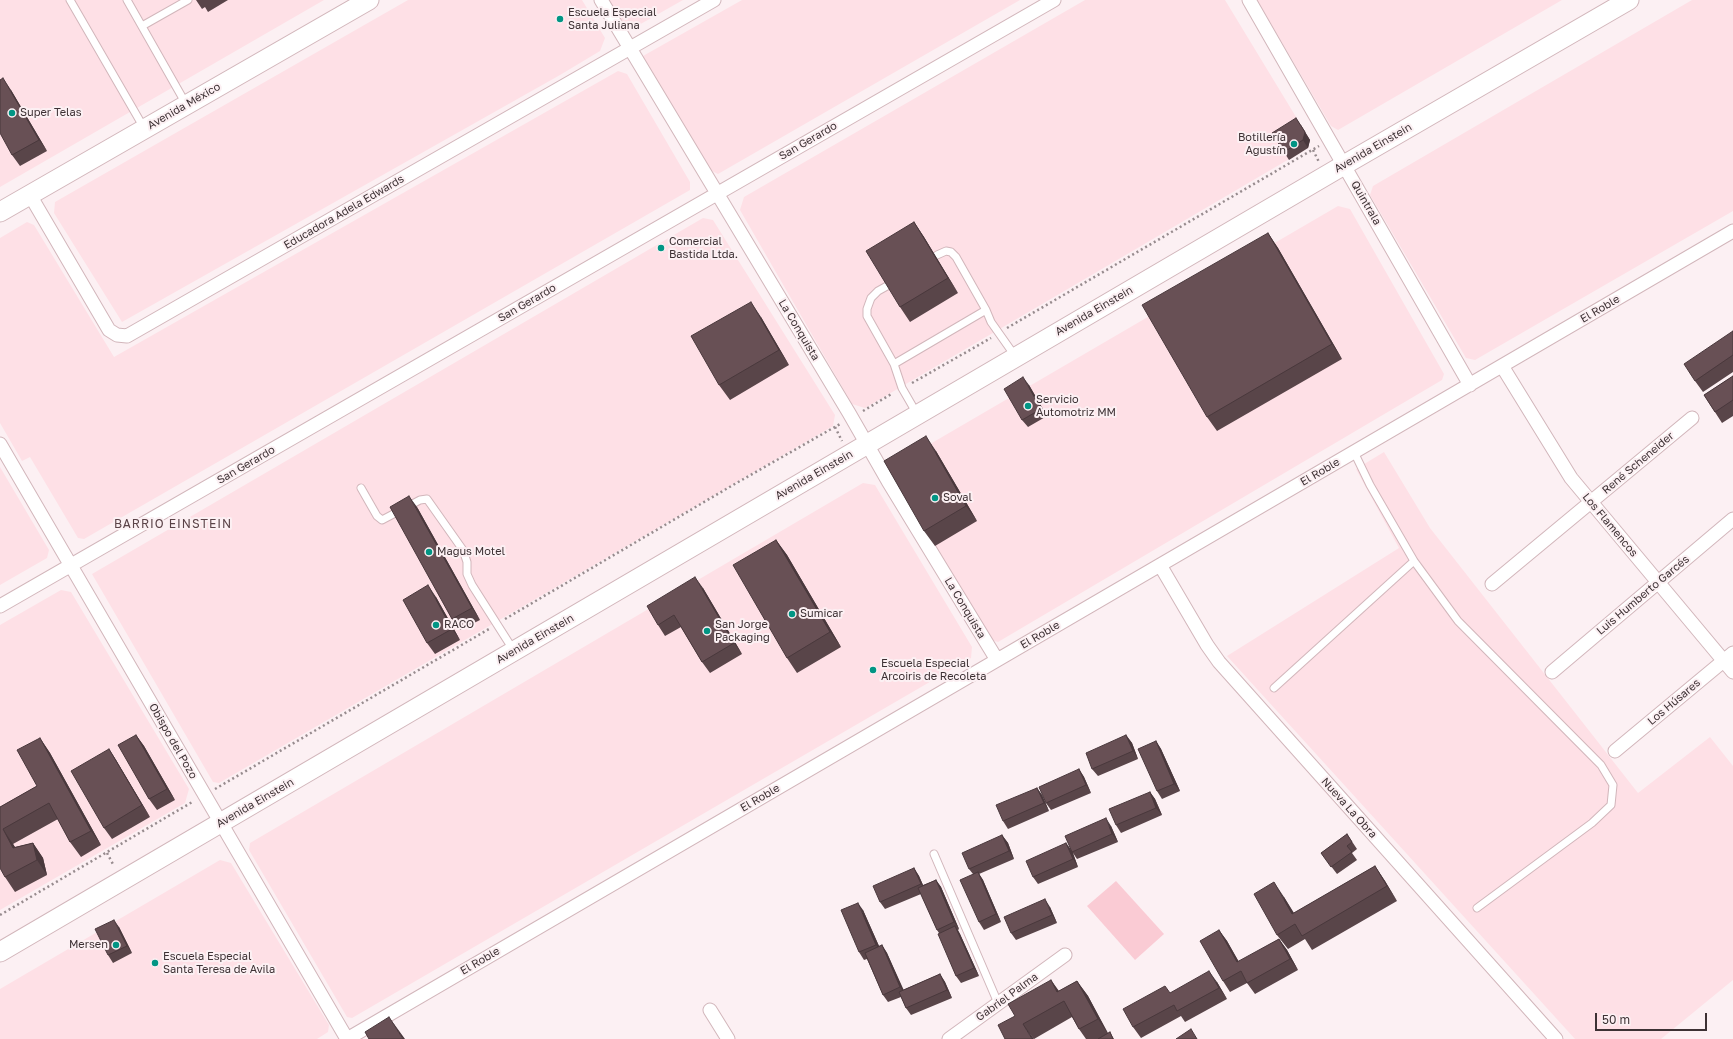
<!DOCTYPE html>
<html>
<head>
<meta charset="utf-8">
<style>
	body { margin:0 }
	#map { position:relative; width:1733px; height:1039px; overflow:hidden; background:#fcf0f3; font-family:"Golos Text",sans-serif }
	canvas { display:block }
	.scale { position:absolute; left:1595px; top:1013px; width:112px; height:18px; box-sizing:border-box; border:2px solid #3d3134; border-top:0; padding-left:5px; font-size:12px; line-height:14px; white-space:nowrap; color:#3d3134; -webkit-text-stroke:3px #fcf0f3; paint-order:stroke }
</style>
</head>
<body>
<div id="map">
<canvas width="1733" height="1039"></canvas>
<div class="scale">50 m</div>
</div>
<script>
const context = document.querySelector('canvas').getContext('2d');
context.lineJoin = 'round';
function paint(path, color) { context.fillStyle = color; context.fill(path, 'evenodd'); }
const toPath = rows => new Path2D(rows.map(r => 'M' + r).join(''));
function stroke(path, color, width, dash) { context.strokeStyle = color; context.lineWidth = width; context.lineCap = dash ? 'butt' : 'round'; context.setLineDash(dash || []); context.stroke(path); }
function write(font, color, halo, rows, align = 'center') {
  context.font = font + ' "Golos Text",sans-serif'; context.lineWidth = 4; context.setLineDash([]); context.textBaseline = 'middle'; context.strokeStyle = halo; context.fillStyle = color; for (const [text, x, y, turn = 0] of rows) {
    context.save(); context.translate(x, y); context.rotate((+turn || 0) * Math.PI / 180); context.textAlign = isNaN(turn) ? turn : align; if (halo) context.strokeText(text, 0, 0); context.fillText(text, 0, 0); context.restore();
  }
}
const built = toPath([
	[0,0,324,0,0,187],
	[408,0,582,0,605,38,600,51,560,75,122,322,54,213,55,202],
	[607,0,683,0,630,30,623,27],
	[742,0,1020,0,718,174,710,170,643,56],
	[1085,0,1225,0,1310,140,1308,148,865,408,852,404,740,210,744,197],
	[1257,0,1562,0,1338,130,1331,126],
	[1692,0,1733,0,1733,211,1475,360,1466,358,1370,195,1373,186],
	[618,71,627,74,690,182,690,190,84,539,78,538,30,457,22,461,0,423,0,238,27,222,34,225,114,357],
	[1338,206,1350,209,1444,374,1442,380,998,642,991,640,889,468],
	[703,218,713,220,835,415,833,426,219,783,213,782,92,574],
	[1384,452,1430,528,1638,793,1710,737,1733,766,1733,980,1661,1039,1575,1039,1227,656,1399,548,1356,469],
	[0,467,49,550,47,558,0,585],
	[863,483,875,485,972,647,971,658,352,1018,347,1017,249,850,250,843],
	[61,590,71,592,189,789,185,803,0,910,0,625],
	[220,860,231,863,329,1025,328,1032,317,1039,0,1039,0,989]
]);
const green = toPath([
	[1116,881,1164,934,1135,960,1087,906]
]);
const path = toPath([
	[1313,150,1319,162],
	[1007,328,1319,146],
	[912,383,991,338],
	[863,411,893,393],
	[835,427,842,441],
	[505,619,733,485,840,424],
	[215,789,489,629],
	[107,853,114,866],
	[0,915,194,801]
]);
const lane = toPath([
	[70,0,144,128],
	[127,0,186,104],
	[142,26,188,0],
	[937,255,946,251,951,252,956,257,986,310,991,322,1015,356],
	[887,286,878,291,871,298,867,309,867,316,894,364,902,388,917,414],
	[894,364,986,310],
	[1354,452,1370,485,1414,561,1458,621,1601,765,1613,785,1611,805,1592,823,1477,908],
	[361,488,377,516,382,520,420,500,427,499,463,550,467,562,467,574,472,585,514,651],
	[1274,688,1414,561],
	[934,854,998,1003]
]);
const street = toPath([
	[601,0,849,413,888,481,997,660],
	[1249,0,1470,385],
	[30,195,109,330,117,335,127,336,714,0],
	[1502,366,1571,478,1733,672],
	[0,444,347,1039],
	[1160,565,1207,645,1219,662,1556,1039],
	[1492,584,1692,418],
	[0,606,1054,0],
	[1552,672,1733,519],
	[1615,751,1733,653],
	[710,1010,728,1039],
	[347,1039,1733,231],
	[949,1039,1065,955]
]);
const secondary = toPath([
	[0,212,369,0],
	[0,952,1344,165,1629,0]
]);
const wall = toPath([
	[196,0,228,0,208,12,205,7,202,9],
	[11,90,47,151,20,166,12,155],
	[1301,125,1310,140,1308,148,1289,160,1284,152],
	[914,222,924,237,958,293,910,322,900,307],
	[1268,233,1278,248,1342,359,1217,431,1207,417],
	[761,317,789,365,730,400,719,385],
	[1733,331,1733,372,1703,392,1695,381],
	[1733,376,1733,416,1722,423,1704,395],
	[1029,385,1047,416,1028,427,1022,420],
	[936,451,977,521,935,546,924,531],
	[417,507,480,620,460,630,452,619],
	[776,540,787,555,841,647,797,673,787,658],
	[703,588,742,654,710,673,702,662,681,627,665,636,658,625],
	[436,597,460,640,435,654,427,643],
	[136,735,144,746,175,800,157,810,149,799],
	[1126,735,1132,743,1138,759,1098,776,1092,769],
	[40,738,50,753,101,845,81,857,70,842,58,819,13,844,15,847,33,843,43,858,47,875,15,892,5,877,0,807,37,786],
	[1156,741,1161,749,1180,791,1162,799,1157,791],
	[109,749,116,760,150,817,112,839,104,828],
	[1079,769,1084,777,1091,793,1051,810,1046,803],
	[1037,788,1042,795,1049,811,1008,829,1003,821],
	[1150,792,1155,799,1162,815,1121,833,1116,825],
	[1111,826,1118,842,1077,859,1073,853,1078,867,1038,884,1033,877,1066,843,1071,850],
	[1347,834,1357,849,1352,853,1357,860,1337,874,1321,853],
	[1002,835,1008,843,1014,859,979,874,983,880,1001,922,984,930,979,922,973,874,969,869],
	[1375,866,1385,881,1397,901,1312,950,1305,939,1288,949,1277,935,1284,897,1294,913],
	[914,868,919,876,923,885,936,880,941,887,959,929,958,930,960,934,979,976,961,983,956,976,939,933,937,930,921,894,885,909,880,902],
	[1050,907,1057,923,1016,940,1011,933],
	[863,910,879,946,882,945,887,953,903,990,940,974,945,982,952,998,911,1015,906,1008,901,997,888,1002,883,995,867,959,864,960,859,952],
	[119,927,132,953,113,963,108,955],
	[1219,930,1227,941,1239,962,1279,939,1287,950,1298,970,1255,994,1247,983,1230,992,1223,981],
	[1051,980,1059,991,1077,981,1088,996,1108,1033,1110,1032,1114,1039,1086,1039,1079,1029,1072,1017,1034,1039,1015,1016],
	[1217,982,1227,999,1185,1022,1181,1016,1141,1038,1133,1027,1170,993]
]);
const shadedWall = toPath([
	[3,78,11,90,47,151,39,140],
	[1296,118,1310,140,1308,148,1303,140],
	[914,222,924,237,958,293,948,278],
	[1268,233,1278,248,1342,359,1332,344],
	[751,302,761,317,789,365,779,350],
	[1023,377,1029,385,1047,416,1041,409],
	[926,436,936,451,977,521,966,506],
	[409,496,417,507,480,620,472,608],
	[776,540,787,555,841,647,830,632],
	[695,577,703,588,742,654,734,643],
	[428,585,436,597,460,640,452,629],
	[136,735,144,746,175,800,167,789],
	[1126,735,1132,743,1138,759,1133,751],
	[40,738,50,753,101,845,91,831],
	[1156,741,1161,749,1180,791,1174,784],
	[109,749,116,760,150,817,142,805],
	[1079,769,1084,777,1091,793,1086,785],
	[1037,788,1042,795,1049,811,1044,803],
	[1150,792,1155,799,1162,815,1156,808],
	[1106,818,1111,826,1118,842,1112,834],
	[3,829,13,844,24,862,13,848],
	[1002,835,1008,843,1014,859,1009,851],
	[33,843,43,858,47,875,37,860],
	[1066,843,1072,851,1078,867,1073,859],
	[1375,866,1385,881,1397,901,1387,886],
	[914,868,919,876,926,892,921,884],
	[978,872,983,880,1001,922,996,914],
	[936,880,941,887,959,929,954,922],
	[1274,882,1284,897,1303,929,1292,914],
	[1045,899,1050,907,1057,923,1052,915],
	[858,903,863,910,882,953,876,945],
	[114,920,119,927,132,953,127,946],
	[955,926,960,934,979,976,974,968],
	[1219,930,1227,941,1245,973,1237,962],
	[1279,939,1287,950,1298,970,1290,959],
	[882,945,887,953,906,995,900,987],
	[1209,971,1217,982,1227,999,1219,988],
	[940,974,945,982,952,998,947,990],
	[1051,980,1061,995,1057,992],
	[1077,981,1088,996,1108,1034,1098,1019],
	[389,1017,405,1039,403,1039],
	[1023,1024,1034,1039,1032,1039]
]);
const building = toPath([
	[3,78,39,140,12,155,0,133,0,80,3,78],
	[1296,118,1305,132,1303,140,1284,152,1272,133,1296,118],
	[914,222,948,278,900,307,866,251,914,222],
	[1268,233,1332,344,1207,417,1142,305,1268,233],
	[751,302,779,350,719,385,691,336,751,302],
	[1733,331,1733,355,1695,381,1684,364,1733,331],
	[1733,376,1733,400,1715,412,1704,395,1733,376],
	[1023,377,1041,409,1022,420,1004,389,1023,377],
	[926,436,966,506,924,531,884,461,926,436],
	[409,496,472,608,452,619,390,507,409,496],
	[776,540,830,632,787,658,733,565,776,540],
	[695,577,734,643,702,662,674,615,658,625,647,606,695,577],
	[428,585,452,629,427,643,403,600,428,585],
	[136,735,167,789,149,799,118,745,136,735],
	[1126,735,1133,751,1092,769,1086,753,1126,735],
	[40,738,91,831,70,842,49,803,3,829,13,848,33,843,37,860,5,877,0,868,0,807,37,786,17,750,40,738],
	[1156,741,1174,784,1157,791,1138,749,1156,741],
	[109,749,142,805,104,828,71,771,109,749],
	[1079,769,1086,785,1046,803,1039,787,1079,769],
	[1037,788,1044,803,1003,821,996,805,1037,788],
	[1150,792,1156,808,1116,825,1109,809,1150,792],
	[1106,818,1112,834,1072,852,1065,836,1106,818],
	[1347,834,1352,842,1347,846,1352,852,1331,867,1321,853,1347,834],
	[1002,835,1009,851,969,869,962,853,1002,835],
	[1066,843,1073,859,1033,877,1026,861,1066,843],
	[1375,866,1387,886,1302,936,1295,924,1277,935,1254,894,1274,882,1292,914,1375,866],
	[914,868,921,884,880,902,873,886,914,868],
	[978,872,996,914,979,922,960,880,978,872],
	[936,880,954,922,937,930,918,888,936,880],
	[1045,899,1052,915,1011,933,1004,917,1045,899],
	[858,903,876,945,859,952,841,910,858,903],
	[114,920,127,946,108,955,95,929,114,920],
	[955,926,974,968,956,976,938,934,955,926],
	[1219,930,1237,962,1279,939,1290,959,1247,983,1241,971,1223,981,1200,941,1219,930],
	[882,945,900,987,883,995,865,953,882,945],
	[1209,971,1219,988,1177,1011,1174,1005,1133,1027,1123,1009,1165,986,1170,993,1209,971],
	[940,974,947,990,906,1008,899,992,940,974],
	[1051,980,1057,992,1077,981,1098,1019,1079,1029,1064,1001,1023,1024,1032,1039,1005,1039,998,1025,1015,1016,1008,1004,1051,980],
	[389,1017,403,1039,369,1039,365,1032,389,1017],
	[1191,1029,1197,1039,1176,1039,1191,1029],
	[1110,1032,1113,1039,1098,1039,1110,1032]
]);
const markers = [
	[560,19,4,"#019584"],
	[12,113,4,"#019584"],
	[1294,144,4,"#019584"],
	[661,248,4,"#019584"],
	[1028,406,4,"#019584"],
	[935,498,4,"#019584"],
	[429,552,4,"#019584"],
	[792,614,4,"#019584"],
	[436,625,4,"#019584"],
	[707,631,4,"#019584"],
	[873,670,4,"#019584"],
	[116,945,4,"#019584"],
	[155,963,4,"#019584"]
];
const poiNames = [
	["Escuela Especial",568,13],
	["Santa Juliana",568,26],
	["Super Telas",20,113],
	["Botillería",1286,138,"right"],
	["Agustín",1286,151,"right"],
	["Comercial",669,242],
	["Bastida Ltda.",669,255],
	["Servicio",1036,400],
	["Automotriz MM",1036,413],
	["Soval",943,498],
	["Magus Motel",437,552],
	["Sumicar",800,614],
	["RACO",444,625],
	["San Jorge",715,625],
	["Packaging",715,638],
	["Escuela Especial",881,664],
	["Arcoiris de Recoleta",881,677],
	["Mersen",108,945,"right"],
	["Escuela Especial",163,957],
	["Santa Teresa de Avila",163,970]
];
const streetNames = [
	["Avenida México",184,106,-30],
	["San Gerardo",808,141,-30],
	["Avenida Einstein",1373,148,-30],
	["Quintrala",1366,203,60],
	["Educadora Adela Edwards",344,212,-30],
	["San Gerardo",527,303,-30],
	["El Roble",1600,309,-30],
	["Avenida Einstein",1094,311,-30],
	["La Conquista",799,330,59],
	["René Scheneider",1638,463,-40],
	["San Gerardo",246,465,-30],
	["El Roble",1320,472,-30],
	["Avenida Einstein",814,475,-30],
	["Los Flamencos",1610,525,50],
	["Luis Humberto Garcés",1643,595,-40],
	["La Conquista",965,608,59],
	["El Roble",1040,635,-30],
	["Avenida Einstein",535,639,-30],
	["Los Húsares",1674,702,-40],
	["Obispo del Pozo",173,741,60],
	["El Roble",760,798,-30],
	["Avenida Einstein",255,803,-30],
	["Nueva La Obra",1349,808,48],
	["El Roble",480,961,-30],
	["Gabriel Palma",1007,997,-36]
];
const neighbourhoodNames = [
	["BARRIO EINSTEIN",173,524]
];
paint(built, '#fee0e6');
paint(green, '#facbd4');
stroke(lane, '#d2b6bb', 9);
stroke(street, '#d2b6bb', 15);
stroke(secondary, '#d2b6bb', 21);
stroke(path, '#978b8e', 2.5, [2, 3]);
stroke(lane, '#fff', 7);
stroke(street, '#fff', 13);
stroke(secondary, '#fff', 19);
paint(wall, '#594549');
paint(shadedWall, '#49383c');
paint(building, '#685055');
stroke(building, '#49383c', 1);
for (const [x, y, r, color] of markers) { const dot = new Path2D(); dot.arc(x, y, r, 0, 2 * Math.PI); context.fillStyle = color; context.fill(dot); stroke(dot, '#fcf0f3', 1.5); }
write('11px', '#3d3134', '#fcf0f3', poiNames, 'left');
write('11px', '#3d3134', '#fcf0f3', streetNames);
context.letterSpacing = '1px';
write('12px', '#5b4348', '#fcf0f3', neighbourhoodNames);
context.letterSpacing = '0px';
</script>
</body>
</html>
